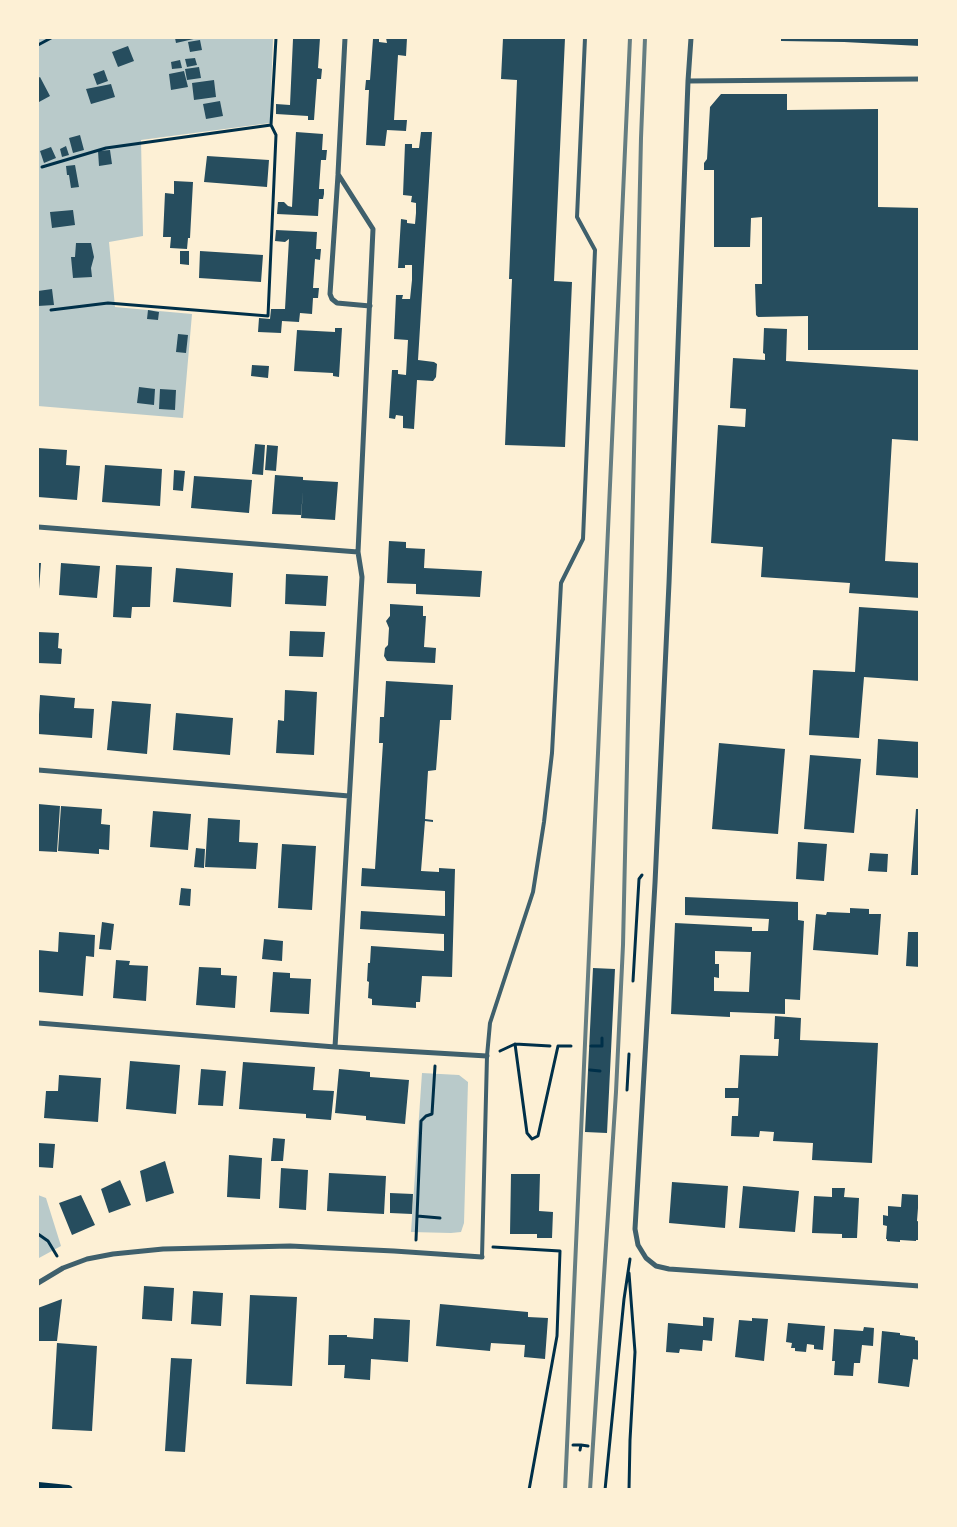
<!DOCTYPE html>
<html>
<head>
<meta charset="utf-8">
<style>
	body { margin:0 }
	#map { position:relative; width:957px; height:1527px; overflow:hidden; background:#fdf0d5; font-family:Barlow,sans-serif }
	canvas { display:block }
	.frame { position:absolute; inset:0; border:39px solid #fdf0d5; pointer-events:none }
</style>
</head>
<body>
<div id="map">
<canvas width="957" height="1527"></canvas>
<div class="frame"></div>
</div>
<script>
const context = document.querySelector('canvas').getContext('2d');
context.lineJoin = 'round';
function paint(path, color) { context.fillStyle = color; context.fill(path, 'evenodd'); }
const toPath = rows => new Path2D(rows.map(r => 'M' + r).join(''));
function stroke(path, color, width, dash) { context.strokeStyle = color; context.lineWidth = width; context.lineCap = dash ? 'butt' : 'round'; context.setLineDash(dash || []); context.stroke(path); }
const green = toPath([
	[38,38,273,38,270,123,141,140,143,236,109,242,115,307,192,314,183,418,38,406],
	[422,1073,459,1075,468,1082,464,1223,461,1232,451,1233,411,1232],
	[38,1195,46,1198,61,1246,39,1258,38,1257]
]);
const building = toPath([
	[175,38,198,38,176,43],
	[288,38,320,38,318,68,322,69,321,79,317,79,314,120,308,120,308,116,276,114,276,104,290,105,293,39,288,39],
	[386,38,407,38,406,56,398,55,394,120,407,120,406,131,387,130,385,146,366,145,369,90,365,90,366,80,370,80,373,39,379,39,379,42,387,43],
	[503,38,565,38,554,281,572,282,565,447,505,445,512,279,509,279,517,80,501,79],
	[781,38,920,38,920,46,844,42,781,41],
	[200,40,202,50,190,52,188,42],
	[128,46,134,61,118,67,112,52],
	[195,58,197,65,187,67,185,59],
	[180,60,182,68,172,69,171,62],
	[199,67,201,78,187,80,185,69],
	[104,70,108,81,97,85,93,74],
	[184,71,188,87,171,90,169,74],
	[40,77,50,96,39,102,38,99,38,78],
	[214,80,216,97,194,100,192,83],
	[111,84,115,97,91,104,86,89],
	[721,94,787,94,787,110,878,109,878,207,920,208,920,350,808,350,808,316,758,317,756,315,755,284,762,284,762,217,751,218,750,247,714,247,714,170,704,170,704,163,707,159,710,107],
	[220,101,223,116,206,119,203,104],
	[296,132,323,134,322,150,327,150,326,160,321,160,319,189,324,189,324,194,323,199,319,199,318,216,277,214,278,202,284,202,288,206,292,207],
	[421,132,432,132,418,360,434,362,437,364,436,377,433,381,417,380,414,429,403,428,403,416,396,415,395,419,389,418,392,370,398,370,398,374,406,375,408,340,394,339,396,295,403,295,402,299,410,299,412,280,412,265,405,265,405,268,398,268,401,219,407,220,407,223,415,224,416,213,416,203,411,202,412,196,403,195,405,144,412,144,412,148,419,148],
	[80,135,84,150,73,153,69,138],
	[66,146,69,155,62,157,60,149],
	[51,147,56,158,44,163,40,151],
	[110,150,112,164,99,166,98,151],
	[207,156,269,160,267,187,204,182],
	[75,165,79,187,71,188,69,175,67,175,66,166],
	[174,181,193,182,190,238,188,238,187,249,170,248,171,237,163,237,165,193,174,194],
	[73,210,75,225,52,228,50,212],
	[276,230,317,232,316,249,321,249,320,260,315,259,313,288,319,288,318,298,313,298,312,314,300,313,299,322,282,321,281,333,258,332,259,318,270,319,271,309,285,309,289,239,285,242,275,241],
	[76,243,91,243,94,257,91,268,92,277,73,278,71,257,75,257],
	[180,251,189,251,189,265,180,264],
	[200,251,263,255,261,282,199,278],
	[52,289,54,305,38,306,38,291],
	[148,310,159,312,158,320,147,319],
	[335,328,342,328,339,377,333,376,333,373,294,371,297,330,335,332],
	[764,328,787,329,786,361,920,370,920,441,892,439,885,561,920,563,920,598,849,593,850,583,761,577,763,547,711,543,718,425,745,427,746,409,730,408,733,358,765,360,765,354,763,353],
	[178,334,188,335,186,353,176,352],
	[252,365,269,366,268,378,251,376],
	[139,387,155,389,154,405,137,403],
	[160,389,176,390,175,410,159,409],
	[255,444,265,445,263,475,252,474],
	[267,445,278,446,276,471,265,470],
	[38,448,67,450,66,465,80,466,77,500,38,497],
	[105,465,162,469,160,506,102,502],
	[174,470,185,471,183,491,173,490],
	[275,475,303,477,303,480,338,482,335,520,301,518,303,491,301,515,272,514],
	[194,476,252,480,249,513,191,508],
	[389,541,406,542,406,548,425,549,424,568,482,571,480,597,416,594,416,584,387,583],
	[38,563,41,563,39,589,38,589],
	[61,563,100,566,97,598,59,595],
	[116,565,152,567,150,607,132,607,131,618,113,617],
	[176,568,233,573,231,607,173,602],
	[286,574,328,576,326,606,285,604],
	[390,604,423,606,423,616,426,616,424,647,436,648,435,663,387,661,384,656,385,648,388,645,389,628,386,621,390,616],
	[859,607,920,611,920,681,864,677,859,738,809,735,813,670,855,672],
	[290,631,325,632,323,657,289,656],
	[38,632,59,633,58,648,62,649,61,664,38,663],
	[386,681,453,685,451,720,440,720,436,770,428,771,425,819,433,820,433,822,425,821,421,871,439,872,439,868,455,869,452,977,422,976,420,1002,416,1002,416,1008,372,1005,372,999,368,998,369,982,367,981,368,963,370,963,371,946,444,951,444,934,360,929,361,911,445,916,445,891,361,886,362,868,375,869,383,743,379,743,380,717,384,717],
	[285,690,317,692,314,755,276,753,278,720,284,721],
	[40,695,75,698,74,708,94,709,92,738,38,734],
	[112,701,151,704,147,754,107,750],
	[176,713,233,718,230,755,173,750],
	[878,739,920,742,920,778,876,775],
	[719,743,785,749,778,834,712,829],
	[810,755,861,759,854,833,804,829],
	[38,804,60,806,57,852,38,851],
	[61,806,102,809,101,824,110,825,109,850,99,849,99,854,58,851],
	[916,809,920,809,920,875,911,875],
	[153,811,191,814,188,850,150,847],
	[208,818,240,820,239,842,258,843,256,869,205,867],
	[798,842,827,844,824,881,796,879],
	[282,844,316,846,312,910,278,908],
	[196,848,205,849,204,868,194,867],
	[870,853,888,854,887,872,868,871],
	[181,888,191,889,190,906,179,905],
	[685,897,798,902,798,920,804,921,800,1000,785,999,785,1014,730,1012,730,1017,671,1014,675,923,752,927,752,931,768,931,769,919,685,915],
	[715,951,751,952,749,992,714,991,714,977,719,978,719,964,715,964],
	[850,908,869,909,869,914,881,914,878,955,813,950,816,914,826,915,827,912,850,913],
	[102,922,114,924,111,950,99,949],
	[59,932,95,935,94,957,86,956,83,996,38,992,38,950,58,952],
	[908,932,920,932,920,967,906,966],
	[264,939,283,941,282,961,262,959],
	[116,960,130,961,129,965,148,966,146,1001,113,998],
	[199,967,221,968,221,975,237,976,235,1008,196,1005],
	[593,968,615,969,607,1133,585,1132],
	[273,972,290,973,290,978,311,979,309,1014,270,1012],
	[775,1016,801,1018,800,1040,878,1043,872,1163,812,1160,813,1143,773,1141,774,1132,760,1131,759,1137,731,1136,732,1116,738,1116,739,1098,725,1098,725,1088,738,1088,740,1055,778,1056,779,1039,774,1039],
	[130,1061,180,1065,176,1114,126,1109],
	[243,1062,315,1067,313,1090,334,1091,331,1120,306,1118,306,1114,239,1109],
	[201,1069,226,1071,223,1106,198,1105],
	[339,1069,370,1072,370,1077,409,1080,405,1124,366,1120,366,1116,335,1113],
	[59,1075,101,1078,98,1122,44,1118,46,1091,58,1091],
	[273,1138,285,1139,283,1161,271,1161],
	[38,1143,55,1144,53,1168,38,1167],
	[229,1155,262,1158,260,1199,227,1197],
	[165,1161,174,1193,146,1202,140,1171],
	[281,1168,308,1170,306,1210,279,1208],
	[329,1173,386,1176,384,1214,327,1211],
	[511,1174,540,1174,539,1211,553,1212,552,1238,537,1238,537,1234,510,1234],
	[120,1180,131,1205,109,1213,101,1189],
	[672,1182,728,1186,725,1228,669,1223],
	[743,1186,799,1191,795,1232,739,1228],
	[832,1188,845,1188,844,1197,859,1198,857,1238,842,1238,842,1234,812,1233,814,1196,832,1197],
	[390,1193,413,1194,412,1214,390,1213],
	[902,1194,919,1195,917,1221,920,1222,920,1240,916,1240,916,1241,900,1240,900,1242,887,1241,887,1239,886,1239,887,1226,883,1225,883,1215,888,1216,888,1206,901,1207],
	[81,1195,95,1225,72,1235,59,1203],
	[144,1286,174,1288,172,1321,142,1319],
	[193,1291,223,1293,221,1326,191,1324],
	[250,1295,297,1297,292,1386,246,1384],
	[62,1299,57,1341,38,1341,38,1308],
	[440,1304,528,1312,528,1317,548,1318,545,1359,524,1357,525,1345,491,1343,490,1351,436,1346],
	[703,1317,714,1318,712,1341,703,1340,702,1351,680,1349,679,1353,666,1352,668,1323,703,1326],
	[374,1318,410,1320,408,1362,371,1359,370,1380,344,1378,345,1365,328,1365,329,1335,347,1335,347,1337,373,1339],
	[752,1318,768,1319,764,1361,735,1357,739,1320,752,1321],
	[788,1323,825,1326,823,1350,814,1349,814,1345,807,1344,806,1352,795,1351,795,1348,791,1348,792,1343,786,1342],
	[864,1327,874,1328,873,1346,862,1345,860,1363,854,1363,853,1376,834,1375,835,1361,832,1361,834,1329,863,1331],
	[882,1331,900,1333,900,1335,915,1337,915,1340,920,1341,920,1360,913,1359,909,1387,878,1383],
	[57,1343,97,1346,92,1431,52,1429],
	[171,1358,192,1359,185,1452,165,1451]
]);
const path = toPath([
	[38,45,51,38],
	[42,167,106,148,271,125],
	[51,310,108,303,268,316,276,135,271,125,276,38],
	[633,981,639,879,642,875],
	[515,1044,527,1133,532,1139,538,1136,558,1046,571,1046],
	[591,1046,602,1046,602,1038],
	[500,1051,515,1044,550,1046],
	[590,1070,600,1071],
	[627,1090,629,1054],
	[417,1216,440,1218],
	[38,1234,48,1241,57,1256],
	[416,1240,421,1121,426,1116,432,1114,435,1066],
	[493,1247,560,1251,557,1336,529,1490],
	[573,1445,581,1445,580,1450],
	[581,1445,588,1446],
	[605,1490,624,1299,630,1259],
	[629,1490,630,1440,635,1352,629,1273]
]);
const service = toPath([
	[482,1257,487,1056,490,1023,533,892,544,822,552,753,561,583,583,539,595,250,577,217,585,38]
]);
const minor = toPath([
	[691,38,688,81,669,583,655,883,635,1229,638,1245,646,1258,656,1266,669,1269,920,1286],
	[688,81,920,79],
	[338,175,330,294,332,299,337,303,370,306],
	[38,527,358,552],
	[38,770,349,796],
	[38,1023,335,1047,487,1056],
	[335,1047,362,577,358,552,373,229,338,174,345,38],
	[38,1283,63,1268,87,1259,113,1254,163,1249,290,1246,394,1251,482,1257]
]);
const secondary = toPath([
	[38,1487,68,1490]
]);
const rail = toPath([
	[565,1490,630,38],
	[590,1490,616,1092,623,945,641,138,645,38]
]);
paint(green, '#b9caca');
paint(building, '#264d5e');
stroke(path, '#003049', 3);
stroke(service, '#3f606c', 4);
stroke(minor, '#3f606c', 5);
stroke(secondary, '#003049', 10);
stroke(rail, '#657d81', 4);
</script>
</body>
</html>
